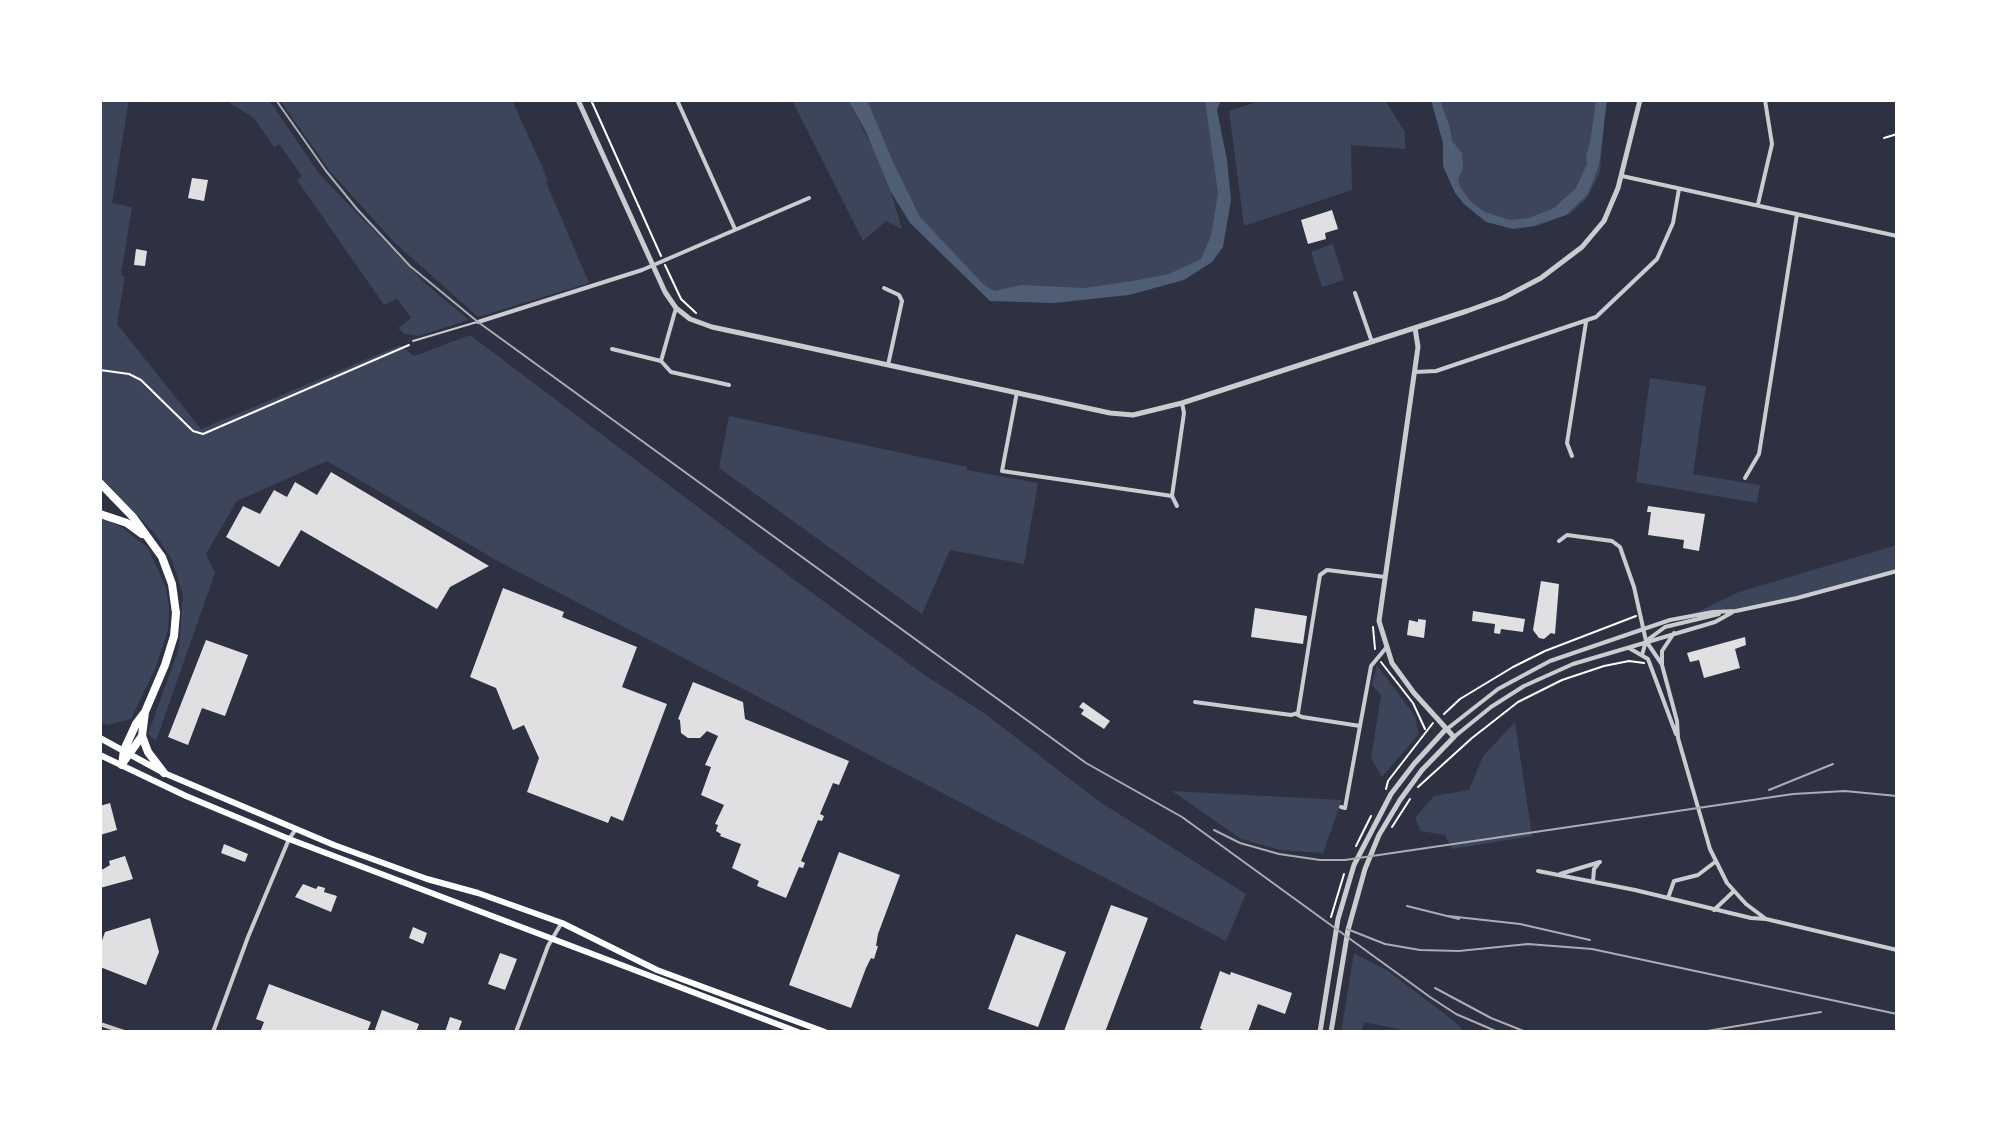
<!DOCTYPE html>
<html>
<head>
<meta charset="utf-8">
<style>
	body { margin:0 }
	#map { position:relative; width:1997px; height:1132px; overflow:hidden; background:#2d3142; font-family:"Public Sans",sans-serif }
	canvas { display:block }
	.frame { position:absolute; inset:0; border:102px solid #fff; pointer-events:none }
</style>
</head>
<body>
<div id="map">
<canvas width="1997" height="1132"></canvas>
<div class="frame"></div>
</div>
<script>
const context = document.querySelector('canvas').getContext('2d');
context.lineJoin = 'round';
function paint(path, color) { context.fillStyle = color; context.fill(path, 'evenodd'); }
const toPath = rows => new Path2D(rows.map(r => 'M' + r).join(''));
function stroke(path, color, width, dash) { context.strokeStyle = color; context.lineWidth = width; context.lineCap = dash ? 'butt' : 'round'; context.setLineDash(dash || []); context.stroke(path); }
const green = toPath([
	[100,100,129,100,112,203,132,207,121,275,125,277,117,324,201,429,400,345,414,356,470,335,800,584,926,676,984,713,1100,802,1246,894,1226,941,494,559,327,461,237,501,206,554,215,573,156,741,148,734,179,648,183,595,172,560,155,534,100,476],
	[225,100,269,100,320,175,427,285,469,320,418,336,405,334,398,328,411,318,397,299,384,305,297,180,302,176,279,144,274,147,254,118],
	[280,100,512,100,548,180,546,182,589,283,478,317,393,241,329,170],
	[792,100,848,100,873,148,891,192,902,229,886,221,863,241],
	[856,100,1217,100,1213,106,1229,199,1203,261,1173,277,1113,291,995,295,984,289,912,219],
	[1263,100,1385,100,1405,132,1405,149,1351,145,1352,190,1244,226,1229,111],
	[1432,100,1606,100,1600,172,1587,198,1570,214,1537,226,1514,229,1462,201,1437,109],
	[1333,244,1344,280,1322,287,1311,252],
	[1650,378,1706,386,1693,474,1760,485,1757,503,1636,482],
	[729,416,967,467,967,470,1038,483,1024,564,950,550,922,614,719,468],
	[100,520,108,520,123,528,148,548,166,587,169,607,168,630,155,669,131,719,108,725,100,723],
	[1897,545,1897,570,1804,596,1736,611,1691,615,1739,592],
	[1377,665,1415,716,1419,734,1382,777,1371,758,1381,695,1372,685],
	[1515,722,1532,836,1452,849,1445,835,1421,831,1415,818,1434,796,1469,790,1483,756],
	[1172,791,1342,800,1323,853,1280,850,1241,839],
	[1354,953,1388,971,1454,1021,1464,1032,1413,1032,1364,1022,1361,1032,1341,1032]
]);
const water = toPath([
	[848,100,867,100,893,162,920,217,983,284,994,291,1021,285,1084,288,1133,281,1169,274,1201,259,1211,236,1218,193,1205,100,1221,100,1217,110,1227,160,1231,200,1223,247,1212,262,1184,280,1129,295,1054,303,990,301,910,223,891,192,866,132],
	[1431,100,1440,100,1450,128,1452,141,1462,153,1463,169,1458,179,1460,187,1471,202,1485,212,1510,220,1529,218,1554,208,1576,188,1587,164,1586,156,1590,143,1596,100,1607,100,1599,165,1588,194,1566,215,1533,226,1513,229,1486,222,1464,204,1455,193,1443,166,1443,143]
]);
const building = toPath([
	[192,178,208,180,204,201,188,198],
	[1332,210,1338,229,1325,233,1326,239,1308,244,1301,220],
	[136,249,147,251,145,266,134,265],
	[331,472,489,566,450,587,437,609,301,530,279,567,226,537,243,506,260,514,274,490,287,497,295,482,317,495],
	[1648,506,1705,514,1699,551,1683,548,1684,540,1648,535,1651,512,1647,512],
	[1541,581,1559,584,1555,634,1551,633,1544,639,1539,638,1533,630],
	[503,588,564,612,562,617,637,647,622,687,667,704,623,821,611,816,608,823,527,792,539,758,524,725,513,730,496,688,470,677],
	[1255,608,1307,616,1303,644,1251,637],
	[1473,611,1525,619,1523,632,1501,629,1500,634,1494,633,1495,624,1472,621],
	[1418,619,1426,620,1424,638,1407,635,1409,620,1418,622],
	[1745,637,1746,645,1735,649,1740,668,1704,678,1699,660,1690,662,1687,653],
	[206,640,248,655,225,716,202,708,188,745,168,737],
	[693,682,743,702,745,719,849,761,839,785,833,783,820,814,824,816,822,821,818,820,801,861,805,863,803,868,799,867,786,898,757,886,759,881,732,868,741,844,720,836,721,834,716,831,718,825,715,824,724,805,701,795,711,767,705,765,718,736,707,731,700,738,688,738,681,733,680,720,678,719],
	[1083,702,1110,721,1104,729,1081,714,1084,710,1079,707],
	[110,803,117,830,100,835,100,806],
	[224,844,248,854,245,862,221,853],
	[839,852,900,875,878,934,876,946,878,946,874,959,871,958,866,968,851,1008,789,985],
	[125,856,133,879,100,888,100,871,110,865,109,861],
	[303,884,316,889,318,886,325,888,324,892,337,896,331,912,295,897],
	[1111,905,1148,918,1105,1032,1066,1032,1064,1031],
	[150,918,159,952,146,985,100,967,100,946,105,932],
	[413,927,427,933,423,944,409,938],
	[1016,934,1066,952,1038,1027,988,1009],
	[500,953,517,959,505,990,488,984],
	[1220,971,1230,975,1231,972,1292,993,1285,1014,1258,1004,1248,1032,1202,1032,1203,1030,1200,1028],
	[269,984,371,1022,367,1032,260,1032,264,1022,256,1019],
	[382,1010,419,1024,416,1032,374,1032],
	[450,1017,462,1021,458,1032,445,1032]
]);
const path = toPath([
	[591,100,661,256],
	[1884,138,1897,134],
	[665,265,681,299,696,313],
	[100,370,129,374,141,380,193,431,203,434,409,345],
	[1373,627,1375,649],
	[1381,662,1413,703,1425,729],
	[1444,714,1460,699,1513,667,1545,651,1636,616],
	[1418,787,1472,738,1518,702,1562,680,1604,666,1629,661,1644,663],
	[1386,789,1388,781,1433,723],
	[1392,827,1410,799],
	[1356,846,1371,816],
	[1331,917,1344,874]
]);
const service = toPath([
	[413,341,477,322]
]);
const minor = toPath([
	[677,100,735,229],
	[1622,176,1897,236],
	[1758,204,1772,144,1765,100],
	[884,288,899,295,902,301,888,365],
	[1355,293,1372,342],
	[478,322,642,270,809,198],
	[612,349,661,361,676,308],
	[661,361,671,372,729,385],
	[1415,372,1436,371,1596,317,1657,259,1673,223,1679,189],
	[1017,392,1002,471,1172,496],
	[1572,456,1567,443,1586,322],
	[1897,471,1897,496],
	[1745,478,1759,454,1797,214],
	[1177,506,1172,496,1184,413,1182,403],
	[1559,541,1567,535,1612,541,1620,547,1634,587,1646,641,1661,663],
	[1736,611,1797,598,1897,571],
	[1674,633,1662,651,1662,665,1677,721,1678,738,1710,849,1727,883,1746,904,1766,919,1897,950],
	[1629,648,1648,659,1676,734],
	[1642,655,1646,641,1665,627,1719,614],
	[1195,702,1291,715,1298,713,1320,575,1327,570,1385,577],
	[1296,714,1302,717,1360,726,1371,666,1386,648],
	[1447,729,1498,689,1550,661,1670,620,1713,612,1736,611],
	[1454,737,1491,707,1524,686,1573,664,1715,622,1733,612],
	[1341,807,1345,808,1360,726],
	[1538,871,1635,890,1751,918,1766,919],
	[1560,874,1600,862],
	[1593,882,1594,869,1598,864],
	[1668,898,1674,881,1698,875,1715,862],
	[1714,910,1734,891],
	[100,1024,124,1032],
	[213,1032,248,937,289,839,296,829],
	[516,1032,548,946,561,924]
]);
const tertiary = toPath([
	[578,100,665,292,676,308,690,319,712,327,796,345,1110,413,1133,415,1182,403,1467,311,1503,298,1541,278,1582,247,1604,221,1618,188,1640,100],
	[1320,1032,1338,919,1354,865,1391,794,1414,764,1446,729],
	[1331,1032,1348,930,1365,869,1379,835,1400,800,1422,770,1454,737,1414,693,1392,663,1379,621,1418,347,1415,328]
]);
const secondary = toPath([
	[100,738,164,773,334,845,427,879,478,893,562,923,657,970,825,1032],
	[100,755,186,796,289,839,798,1032]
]);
const motorway = toPath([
	[100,483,133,517,162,557,172,584,176,613,174,636,165,665,145,712,136,724,124,750,122,765],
	[100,514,127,523,142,534],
	[142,736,148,752,164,773],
	[122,764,142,736,145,712]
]);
const rail = toPath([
	[276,100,326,171,357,209,410,266,478,322,1086,763,1182,817,1430,997,1456,1014,1498,1032],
	[1769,790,1833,764],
	[1214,830,1240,843,1279,854,1320,860,1345,860,1793,794,1845,791,1897,796],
	[1407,906,1459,919],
	[1448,916,1520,924,1590,940],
	[1347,929,1385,944,1420,950,1459,951,1528,944,1592,949,1897,1014],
	[1435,988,1491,1018,1526,1032],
	[1701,1032,1821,1012]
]);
paint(green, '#3c4559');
paint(water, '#4f5d75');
paint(building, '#e0e0e3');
stroke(path, '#fff', 2);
stroke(service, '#caccd0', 2);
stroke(minor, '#caccd0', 4);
stroke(tertiary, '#caccd0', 5);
stroke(secondary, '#fff', 6);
stroke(motorway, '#fff', 8);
stroke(rail, '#abadb3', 2);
</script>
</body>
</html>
